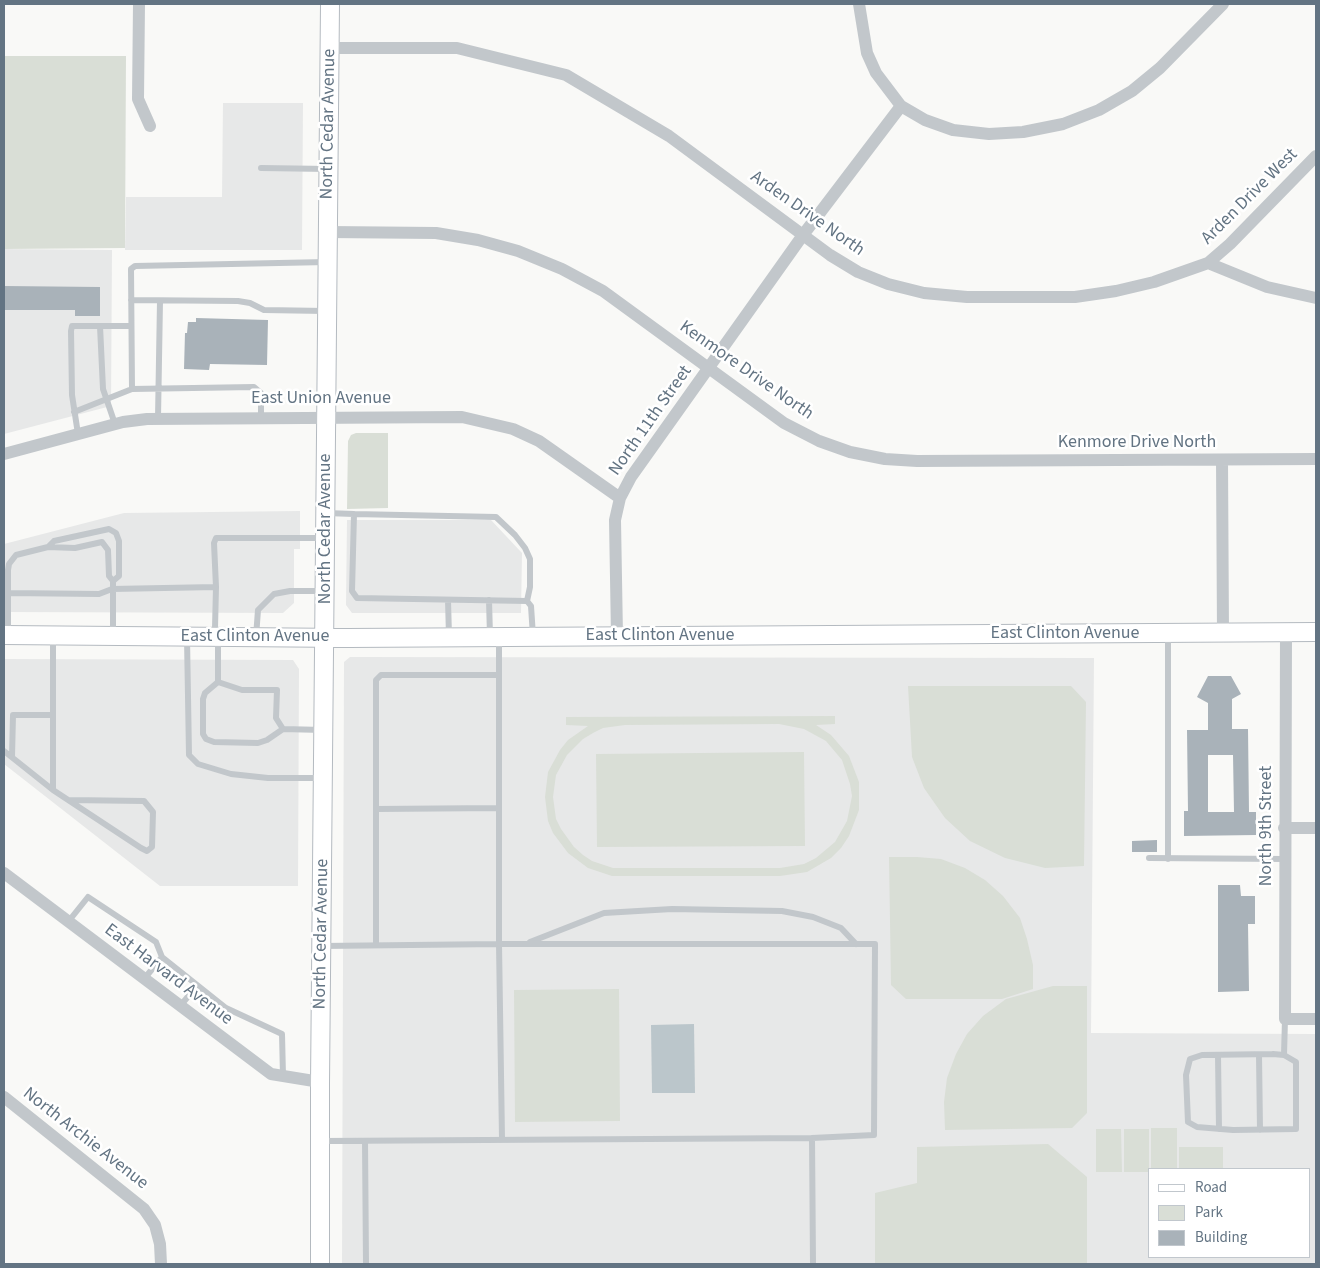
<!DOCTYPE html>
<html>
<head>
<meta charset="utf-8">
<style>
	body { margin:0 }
	#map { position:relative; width:1320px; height:1268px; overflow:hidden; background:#f9f9f7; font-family:"Source Sans 3",sans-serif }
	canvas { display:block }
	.frame { position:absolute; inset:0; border:5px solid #637483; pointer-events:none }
	.legend { position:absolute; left:1148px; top:1168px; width:162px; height:90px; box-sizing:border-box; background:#fff; border:1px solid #c1c7cd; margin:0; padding:6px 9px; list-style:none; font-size:15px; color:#637483 }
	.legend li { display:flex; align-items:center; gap:10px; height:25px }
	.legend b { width:25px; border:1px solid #c1c7cd }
</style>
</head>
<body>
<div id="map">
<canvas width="1320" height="1268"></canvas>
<div class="frame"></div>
<ul class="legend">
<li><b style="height:6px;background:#fff"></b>Road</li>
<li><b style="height:14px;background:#d9ded6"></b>Park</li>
<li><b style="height:14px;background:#a9b2b9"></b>Building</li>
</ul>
</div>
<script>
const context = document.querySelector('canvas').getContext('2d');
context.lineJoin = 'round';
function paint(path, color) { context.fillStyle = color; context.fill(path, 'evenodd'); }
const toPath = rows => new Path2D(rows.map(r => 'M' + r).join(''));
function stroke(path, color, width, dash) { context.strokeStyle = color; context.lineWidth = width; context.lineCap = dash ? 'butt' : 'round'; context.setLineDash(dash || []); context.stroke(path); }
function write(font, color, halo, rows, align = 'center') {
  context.font = font + ' "Source Sans 3",sans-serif'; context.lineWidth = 5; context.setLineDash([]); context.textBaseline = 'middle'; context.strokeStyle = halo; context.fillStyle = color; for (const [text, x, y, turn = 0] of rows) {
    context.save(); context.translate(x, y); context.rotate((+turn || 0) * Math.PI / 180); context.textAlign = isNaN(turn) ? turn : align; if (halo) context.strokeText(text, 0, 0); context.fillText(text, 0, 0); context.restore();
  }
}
const built = toPath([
	[223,103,303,103,302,250,125,250,126,197,222,197],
	[4,249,112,250,111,406,4,434],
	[300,511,300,549,294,549,294,603,283,613,4,612,4,544,124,513],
	[347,520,491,520,522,553,521,613,352,613,346,605],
	[350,657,1094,658,1091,1033,1316,1034,1316,1264,342,1264,344,662],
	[1149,1169,1309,1169,1309,1257,1149,1257],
	[4,659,293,660,299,669,298,886,160,886,4,764]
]);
const green = toPath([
	[4,56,126,56,125,248,4,249],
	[356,433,388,433,388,508,347,509,348,441,351,435],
	[908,686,1071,686,1086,702,1084,866,1045,868,1005,858,970,841,945,818,924,788,912,757],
	[835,716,835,724,816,725,831,735,849,756,859,782,859,810,849,836,841,848,831,858,807,872,780,876,612,876,588,868,568,853,553,833,548,821,545,797,548,772,560,750,568,740,588,726,566,725,566,717],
	[779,724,804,729,826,741,842,760,850,784,852,796,847,821,835,842,816,858,804,864,780,868,613,868,592,861,583,855,574,847,561,829,556,819,553,797,556,775,567,755,583,739,593,733,603,728,625,725],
	[804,752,805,846,597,847,596,754],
	[889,857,917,857,941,859,965,868,985,880,1003,896,1020,918,1027,939,1033,965,1033,989,1002,999,906,999,891,985],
	[1053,986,1087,986,1087,1113,1072,1128,945,1130,944,1102,947,1078,956,1054,967,1034,983,1016,1006,999],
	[619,989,620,1121,515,1122,514,990],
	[1151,1128,1177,1128,1177,1169,1151,1169],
	[1096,1129,1121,1129,1122,1172,1096,1172],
	[1124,1129,1149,1129,1149,1172,1124,1172],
	[1048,1144,1087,1177,1087,1264,875,1264,875,1193,917,1183,917,1147],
	[1179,1147,1223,1147,1223,1169,1179,1169]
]);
const water = toPath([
	[694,1024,695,1093,652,1093,651,1025]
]);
const building = toPath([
	[4,286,100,287,100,316,75,316,75,310,4,310],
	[196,318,268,320,267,365,210,364,209,370,184,369,185,333,187,333,188,322,196,322],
	[1208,676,1231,676,1241,694,1232,699,1232,729,1248,729,1249,812,1256,812,1256,835,1184,836,1184,811,1188,811,1187,730,1208,730,1208,703,1197,697],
	[1208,755,1233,755,1234,812,1208,812],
	[1157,840,1157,852,1132,852,1132,841],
	[1218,885,1240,885,1241,896,1255,896,1255,924,1248,924,1249,991,1218,992]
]);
const lane = toPath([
	[261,168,328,169],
	[131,300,238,301,250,303,264,310,325,311],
	[132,389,131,269,135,266,327,262],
	[74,412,132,389,254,387,261,393,261,417],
	[158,418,160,301],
	[115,424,103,389,100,326,131,326],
	[78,434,72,395,71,331,72,326,100,326],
	[326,513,354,514,352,591,357,598,527,601,531,606,533,636],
	[354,514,496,517,515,535,525,548,530,559,530,587,527,601],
	[48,547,54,541,109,529,116,533,119,541,119,576,113,581],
	[216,587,214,543,216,538,325,538],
	[8,593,99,594,112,589,216,587,215,628,218,637,218,682,242,690,277,690,276,718,283,729,323,730],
	[448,600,449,636],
	[489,600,490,636],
	[8,633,8,570,9,564,16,555,48,547,75,548,102,542,108,550,109,576,113,581,113,635],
	[1168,635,1168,859],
	[53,637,53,790,141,848,147,851,152,847,153,812,144,801,69,800],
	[256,637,258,610,274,594,290,591,324,591],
	[187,638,189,755,198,764,231,774,268,778,322,778],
	[218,682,205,693,203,699,203,734,206,739,214,742,258,743,267,740,283,729],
	[4,751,53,790],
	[12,757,13,715,53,715],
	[376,809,499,808],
	[1149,858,1284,859],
	[68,922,88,897,156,942,162,957,226,1008,282,1034,283,1076],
	[530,942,604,913,672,909,782,911,813,917,841,928,856,944],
	[376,945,376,680,381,675,499,675],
	[322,946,499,944,499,638],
	[144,979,162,957],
	[180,1006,197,986],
	[1273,1054,1284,1055,1296,1062,1296,1129,1233,1130,1197,1127,1188,1122,1186,1075,1190,1059,1202,1055,1273,1054],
	[1218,1055,1219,1129],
	[1259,1055,1260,1130],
	[1284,1055,1285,1019],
	[502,1139,499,944,875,944,874,1135,812,1138],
	[322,1141,812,1138,813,1264],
	[365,1141,366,1264]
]);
const street = toPath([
	[139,4,138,99,150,126],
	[859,4,867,53,876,73,901,106,925,120,953,130,989,134,1023,132,1063,124,1099,110,1132,91,1160,68,1223,4],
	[330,48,457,48,566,75,669,136,830,255,858,272,888,284,924,293,967,297,1075,297,1116,291,1154,282,1208,263,1267,287,1316,298],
	[328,232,436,233,478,240,518,251,562,269,603,291,784,423,819,441,850,452,885,459,917,461,1316,459],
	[1208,263,1230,244,1316,156],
	[4,454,123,422,147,419,462,417,513,429,539,441,620,498],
	[1222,460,1223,633],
	[1286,632,1285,1019,1316,1019],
	[617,636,615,520,620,498,631,477,803,235,901,106],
	[1284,828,1316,828],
	[4,873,271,1074,320,1082],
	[4,1097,144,1209,155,1225,160,1244,161,1264]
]);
const secondary = toPath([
	[4,635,348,638,1316,632],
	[320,1264,320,1082,330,4]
]);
const streetNames = [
	["North Cedar Avenue",329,124,-89],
	["Arden Drive West",1250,197,-45],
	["Arden Drive North",807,214,35],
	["Kenmore Drive North",746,371,35],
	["East Union Avenue",321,399],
	["North 11th Street",651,421,-55],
	["Kenmore Drive North",1137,443],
	["North Cedar Avenue",326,529,-90],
	["East Clinton Avenue",1065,634],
	["East Clinton Avenue",660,636],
	["East Clinton Avenue",255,637],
	["North 9th Street",1267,826,-90],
	["North Cedar Avenue",322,934,-89],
	["East Harvard Avenue",168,975,37],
	["North Archie Avenue",85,1139,38]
];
paint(built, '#e7e8e8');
paint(green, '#d9ded6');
paint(water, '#bbc6cb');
paint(building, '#a9b2b9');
stroke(secondary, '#b4bac0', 20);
stroke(lane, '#c2c7cb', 6);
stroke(street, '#c2c7cb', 12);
stroke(secondary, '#fff', 18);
write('18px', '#637483', '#fff', streetNames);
</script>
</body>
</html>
